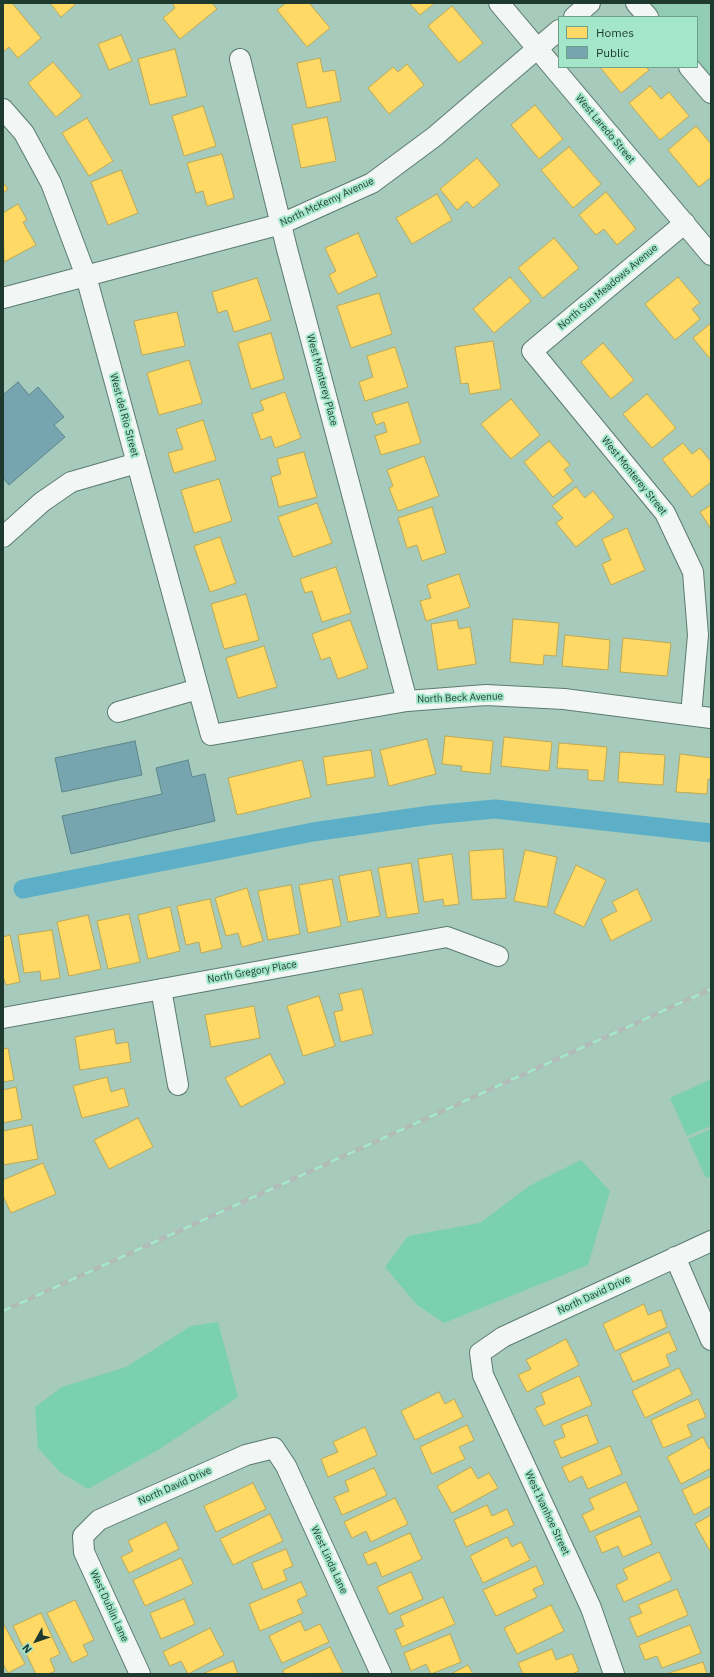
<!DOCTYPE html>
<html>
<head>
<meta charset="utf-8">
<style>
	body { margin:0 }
	#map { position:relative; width:714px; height:1677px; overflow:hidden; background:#a6cabb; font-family:"IBM Plex Sans",sans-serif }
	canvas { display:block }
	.frame { position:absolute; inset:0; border:4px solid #1e3a2f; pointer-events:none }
	.legend { position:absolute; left:558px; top:16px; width:140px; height:52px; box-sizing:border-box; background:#a3e6ca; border:1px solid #6ea18c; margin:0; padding:5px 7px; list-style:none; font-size:12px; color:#1e3a2f }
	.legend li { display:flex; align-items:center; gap:8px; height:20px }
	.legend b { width:20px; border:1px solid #6ea18c }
	.north { position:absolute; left:16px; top:1621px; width:40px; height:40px; -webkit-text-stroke:3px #a3e6ca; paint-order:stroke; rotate:230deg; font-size:11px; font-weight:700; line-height:16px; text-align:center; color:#1e3a2f }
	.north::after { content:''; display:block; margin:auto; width:14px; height:18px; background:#1e3a2f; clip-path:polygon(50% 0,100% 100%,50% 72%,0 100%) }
</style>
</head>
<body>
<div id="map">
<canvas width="714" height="1677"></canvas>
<div class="frame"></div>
<ul class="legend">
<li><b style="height:11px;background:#ffd966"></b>Homes</li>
<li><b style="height:11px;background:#76a5af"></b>Public</li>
</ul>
<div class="north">N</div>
</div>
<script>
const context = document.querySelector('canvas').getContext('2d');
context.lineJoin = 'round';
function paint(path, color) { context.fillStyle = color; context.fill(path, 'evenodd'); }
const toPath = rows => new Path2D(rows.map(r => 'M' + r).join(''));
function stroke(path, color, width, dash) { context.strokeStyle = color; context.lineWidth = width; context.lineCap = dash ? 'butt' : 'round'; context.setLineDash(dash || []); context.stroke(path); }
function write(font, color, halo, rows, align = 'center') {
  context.font = font + ' "IBM Plex Sans",sans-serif'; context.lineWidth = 4; context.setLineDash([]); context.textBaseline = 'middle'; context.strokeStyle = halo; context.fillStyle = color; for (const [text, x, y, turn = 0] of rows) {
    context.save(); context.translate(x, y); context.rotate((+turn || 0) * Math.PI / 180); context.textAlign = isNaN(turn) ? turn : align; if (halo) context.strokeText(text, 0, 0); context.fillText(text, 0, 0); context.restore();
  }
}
const built = toPath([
	[644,3,711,3,711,84,697,67,697,17,656,17]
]);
const green = toPath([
	[711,1079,711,1126,687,1136,670,1098],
	[711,1129,711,1176,706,1178,688,1139],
	[581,1160,610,1191,588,1265,444,1323,417,1305,385,1267,408,1236,480,1223,529,1186],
	[218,1322,238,1397,158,1450,88,1489,60,1472,38,1448,35,1407,62,1387,126,1367,191,1326]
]);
const homes = toPath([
	[3,3,12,3,41,38,18,58,9,47,3,52,3,3],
	[50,3,77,3,61,17,50,3],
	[172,3,212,3,217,9,180,39,163,18,175,8,172,3],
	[286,3,309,3,330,28,307,47,277,10,286,3],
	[409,3,435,3,420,15,409,3],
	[452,6,483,43,459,63,428,26,452,6],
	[121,35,132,61,109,70,98,44,121,35],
	[175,49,187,96,150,105,138,59,175,49],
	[320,58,323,72,335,70,341,101,307,108,297,63,320,58],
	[53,62,82,96,56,117,28,83,53,62],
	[407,64,424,85,389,114,368,88,393,67,398,72,407,64],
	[600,67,646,67,649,70,621,93,600,67],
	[650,86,661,99,669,92,689,116,660,140,629,103,650,86],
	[535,105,563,139,539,159,511,125,535,105],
	[203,106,216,146,184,156,172,116,203,106],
	[327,117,336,161,301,168,292,125,327,117],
	[87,118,113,161,89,176,62,133,87,118],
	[696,126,711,144,711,177,699,187,668,150,696,126],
	[569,147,601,184,573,208,541,170,569,147],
	[222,154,234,198,207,206,203,191,196,193,187,163,222,154],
	[477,158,500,185,473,208,467,201,457,210,440,189,477,158],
	[121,170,138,213,108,225,91,182,121,170],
	[3,182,8,189,3,193,3,182],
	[606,192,636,229,617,245,604,229,596,235,579,215,606,192],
	[437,194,452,220,412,244,396,218,437,194],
	[18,204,27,220,23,222,36,245,4,262,3,213,18,204],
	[358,233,377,276,338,294,329,275,336,271,325,248,358,233],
	[554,238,579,268,543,298,518,268,554,238],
	[510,277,531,301,494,333,473,309,510,277],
	[678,277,700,303,692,309,700,319,675,340,645,304,678,277],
	[257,278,271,320,234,332,227,310,218,313,212,292,257,278],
	[379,293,392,334,351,348,337,306,379,293],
	[177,312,185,346,142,355,134,321,177,312],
	[711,323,711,360,693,338,711,323],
	[271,333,284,379,251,389,238,343,271,333],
	[493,341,501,389,470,394,468,383,461,384,455,347,493,341],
	[603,343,634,380,611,399,581,362,603,343],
	[395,347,408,387,365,401,359,382,373,377,367,356,395,347],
	[189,360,202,403,159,415,147,373,189,360],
	[285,392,301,438,275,448,271,436,261,440,252,414,264,410,260,401,285,392],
	[647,394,676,428,652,448,623,414,647,394],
	[511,399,540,435,511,459,481,424,511,399],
	[408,402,421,443,381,455,375,436,387,432,384,422,376,425,372,413,408,402],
	[203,420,216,460,174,473,168,453,183,449,176,429,203,420],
	[549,441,570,465,564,470,573,481,553,497,524,462,549,441],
	[683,443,692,454,700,448,711,462,711,482,692,497,662,459,683,443],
	[304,452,317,497,279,507,271,477,281,474,277,459,304,452],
	[424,456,439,496,398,511,389,488,393,486,387,470,424,456],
	[219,479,232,521,194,533,181,490,219,479],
	[576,487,585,498,593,491,614,517,576,547,556,523,563,518,552,506,576,487],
	[317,503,332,543,293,557,278,517,317,503],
	[711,505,711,529,700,512,711,505],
	[432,507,446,553,422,561,417,545,407,548,398,518,432,507],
	[627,528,645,570,611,585,602,564,611,560,602,539,627,528],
	[220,537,236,583,210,592,194,546,220,537],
	[336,567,351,613,322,622,312,591,305,593,300,579,336,567],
	[459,574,470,607,426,621,420,601,431,598,427,585,459,574],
	[246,594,259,640,224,649,211,604,246,594],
	[513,619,559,623,556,656,544,655,543,665,510,662,513,619],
	[350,620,368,668,338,679,330,657,321,660,312,634,350,620],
	[457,620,459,629,470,627,476,664,438,670,431,624,457,620],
	[565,635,610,640,608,670,562,666,565,635],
	[623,638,671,643,667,676,620,672,623,638],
	[264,646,277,687,238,698,226,658,264,646],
	[445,736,493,741,490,774,461,771,462,766,442,764,445,736],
	[504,737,552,742,549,771,501,766,504,737],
	[427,739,436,774,389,786,380,750,427,739],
	[559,743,607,747,604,781,588,780,588,770,557,768,559,743],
	[371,750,375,777,327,785,323,757,371,750],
	[620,752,665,755,663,785,618,782,620,752],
	[680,754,711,758,711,779,708,779,707,794,676,792,680,754],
	[302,760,311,797,237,815,228,778,302,760],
	[503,849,506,898,472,900,469,851,503,849],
	[525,850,557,857,547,907,514,901,525,850],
	[452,854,459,904,444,906,443,899,424,902,418,859,452,854],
	[411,863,419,913,387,918,378,868,411,863],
	[576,865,606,880,584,927,554,913,576,865],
	[371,870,380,916,348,922,339,876,371,870],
	[332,879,341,926,308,933,299,885,332,879],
	[291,885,300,934,268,940,258,891,291,885],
	[247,888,263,941,242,947,238,933,226,936,215,898,247,888],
	[637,889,652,920,611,941,601,919,617,911,612,902,637,889],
	[210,899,222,948,201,953,199,942,186,945,177,906,210,899],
	[170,907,180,951,148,959,138,915,170,907],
	[129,914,140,962,108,969,97,921,129,914],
	[88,915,101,969,69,976,57,922,88,915],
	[52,930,60,978,41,981,40,971,24,973,18,935,52,930],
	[10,935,20,982,6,985,4,979,3,979,3,937,10,935],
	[362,989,373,1034,341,1042,334,1012,343,1010,339,994,362,989],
	[319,996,335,1046,303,1056,287,1006,319,996],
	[254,1006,260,1038,211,1047,205,1015,254,1006],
	[114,1029,116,1044,128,1042,131,1062,80,1070,75,1037,114,1029],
	[8,1048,14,1080,3,1082,3,1049,8,1048],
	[270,1054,285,1083,241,1107,225,1078,270,1054],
	[107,1077,111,1092,124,1088,129,1106,82,1118,73,1086,107,1077],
	[16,1087,22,1119,3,1123,3,1090,16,1087],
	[138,1118,153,1147,109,1169,94,1140,138,1118],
	[32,1125,38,1159,3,1165,3,1131,32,1125],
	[43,1163,56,1194,11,1213,3,1196,3,1180,43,1163],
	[644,1304,648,1315,661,1310,667,1327,615,1351,603,1324,644,1304],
	[669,1332,677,1350,666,1355,670,1366,633,1382,620,1354,669,1332],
	[566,1339,579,1365,527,1392,518,1375,531,1369,526,1360,566,1339],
	[679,1368,692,1394,645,1418,632,1391,679,1368],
	[579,1376,592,1405,544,1426,535,1408,545,1404,541,1393,579,1376],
	[439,1392,445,1404,454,1399,463,1417,415,1440,401,1411,439,1392],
	[698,1399,706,1417,687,1425,692,1436,663,1448,651,1420,698,1399],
	[587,1415,598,1443,561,1458,554,1441,565,1437,561,1425,587,1415],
	[467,1425,474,1440,459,1447,465,1459,432,1474,420,1447,467,1425],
	[365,1427,377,1455,328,1477,321,1459,338,1452,333,1442,365,1427],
	[703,1437,709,1449,711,1448,711,1468,681,1484,667,1457,703,1437],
	[610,1446,622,1474,588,1489,582,1476,569,1482,562,1467,610,1446],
	[471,1467,478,1479,489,1473,498,1488,452,1513,437,1486,471,1467],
	[374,1468,387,1495,342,1515,334,1497,349,1491,345,1481,374,1468],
	[711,1476,711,1506,694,1515,682,1490,711,1476],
	[626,1482,639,1510,590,1532,582,1515,594,1509,589,1499,626,1482],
	[253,1483,266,1509,216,1532,204,1506,253,1483],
	[395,1498,408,1524,371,1542,366,1531,352,1538,344,1522,395,1498],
	[487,1505,492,1516,507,1509,514,1525,466,1547,454,1520,487,1505],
	[270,1514,283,1541,233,1565,220,1539,270,1514],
	[711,1515,711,1550,710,1551,695,1524,711,1515],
	[640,1516,652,1544,623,1557,618,1546,602,1553,595,1536,640,1516],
	[166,1522,179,1549,129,1573,121,1557,133,1551,128,1541,166,1522],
	[410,1533,422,1559,382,1577,376,1562,368,1565,363,1554,410,1533],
	[507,1537,512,1547,521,1542,530,1560,483,1583,470,1556,507,1537],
	[286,1549,293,1566,283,1570,287,1580,263,1590,252,1563,286,1549],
	[659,1552,672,1580,624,1602,616,1585,628,1579,623,1569,659,1552],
	[181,1558,193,1584,145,1606,133,1580,181,1558],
	[536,1566,544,1584,533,1589,537,1597,496,1616,483,1590,536,1566],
	[411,1572,423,1599,389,1614,377,1587,411,1572],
	[301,1582,307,1595,297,1600,303,1613,260,1631,249,1604,301,1582],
	[677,1589,688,1615,637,1637,629,1618,642,1613,638,1605,677,1589],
	[443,1597,455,1624,402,1647,395,1630,404,1626,400,1616,443,1597],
	[184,1599,195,1624,161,1639,150,1613,184,1599],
	[75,1600,94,1640,83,1645,88,1655,72,1663,47,1613,75,1600],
	[551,1605,564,1631,517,1654,504,1628,551,1605],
	[41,1613,60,1654,50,1659,55,1671,48,1674,36,1674,13,1626,41,1613],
	[300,1621,305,1631,320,1624,329,1642,282,1663,269,1636,300,1621],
	[3,1623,25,1664,8,1673,3,1664,3,1623],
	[690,1625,701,1653,662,1668,657,1656,645,1660,639,1645,690,1625],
	[210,1628,224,1655,188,1674,181,1661,170,1666,163,1652,210,1628],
	[450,1634,461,1662,431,1674,426,1664,411,1671,404,1653,450,1634],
	[330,1647,343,1673,284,1674,283,1670,330,1647],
	[552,1649,556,1660,572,1654,579,1671,572,1674,523,1674,518,1663,552,1649],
	[233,1661,238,1674,202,1674,233,1661],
	[703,1662,707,1674,666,1674,703,1662],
	[468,1665,473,1674,451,1674,468,1665]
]);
const public = toPath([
	[18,382,29,395,38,387,64,417,54,425,65,437,9,485,3,478,3,395,18,382],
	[135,741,142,775,62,792,55,758,135,741],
	[188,760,192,777,205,774,215,821,71,854,62,816,162,794,156,768,188,760]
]);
const canal = toPath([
	[23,889,313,832,431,815,495,809,711,833]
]);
const minor = toPath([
	[499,3,711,255],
	[636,3,648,17],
	[574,17,590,3],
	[240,59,287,249,407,701],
	[689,67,711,93],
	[3,109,24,133,51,183,86,276,211,735,407,701,486,695,564,699,711,718],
	[685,223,532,351,665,513,693,572,698,635,691,715],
	[3,298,281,224,372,183,434,137,559,30],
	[3,537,42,502,71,482,137,463],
	[118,712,198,689],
	[161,989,178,1085],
	[3,1018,447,937,498,956],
	[675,1257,711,1340],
	[140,1674,84,1552,83,1536,99,1520,246,1455,274,1448,286,1466,381,1674],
	[614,1674,591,1608,483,1375,480,1353,503,1337,711,1241]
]);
const rail = toPath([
	[3,1311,711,989]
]);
const streetNames = [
	["West Laredo Street",605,129,50],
	["North McKemy Avenue",327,202,-25],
	["North Sun Meadows Avenue",608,287,-40],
	["West Monterey Place",322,380,75],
	["West del Rio Street",124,415,75],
	["West Monterey Street",634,476,51],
	["North Beck Avenue",460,698,-2],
	["North Gregory Place",252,972,-10],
	["North David Drive",594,1295,-25],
	["North David Drive",175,1486,-24],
	["West Ivanhoe Street",547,1513,65],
	["West Linda Lane",329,1560,65],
	["West Dublin Lane",109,1606,65]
];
paint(built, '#92ccb5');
paint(green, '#7bd0b1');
paint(homes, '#ffd966');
stroke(homes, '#bca956', 1);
paint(public, '#76a5af');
stroke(public, '#5c8589', 1);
stroke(canal, '#5cafc6', 19);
stroke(minor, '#5c7b70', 22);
stroke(minor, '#f2f7f5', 20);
stroke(rail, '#b1bbb7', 4.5);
stroke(rail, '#a3e6ca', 3, [9]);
write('10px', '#1e3a2f', '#a3e6ca', streetNames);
</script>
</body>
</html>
